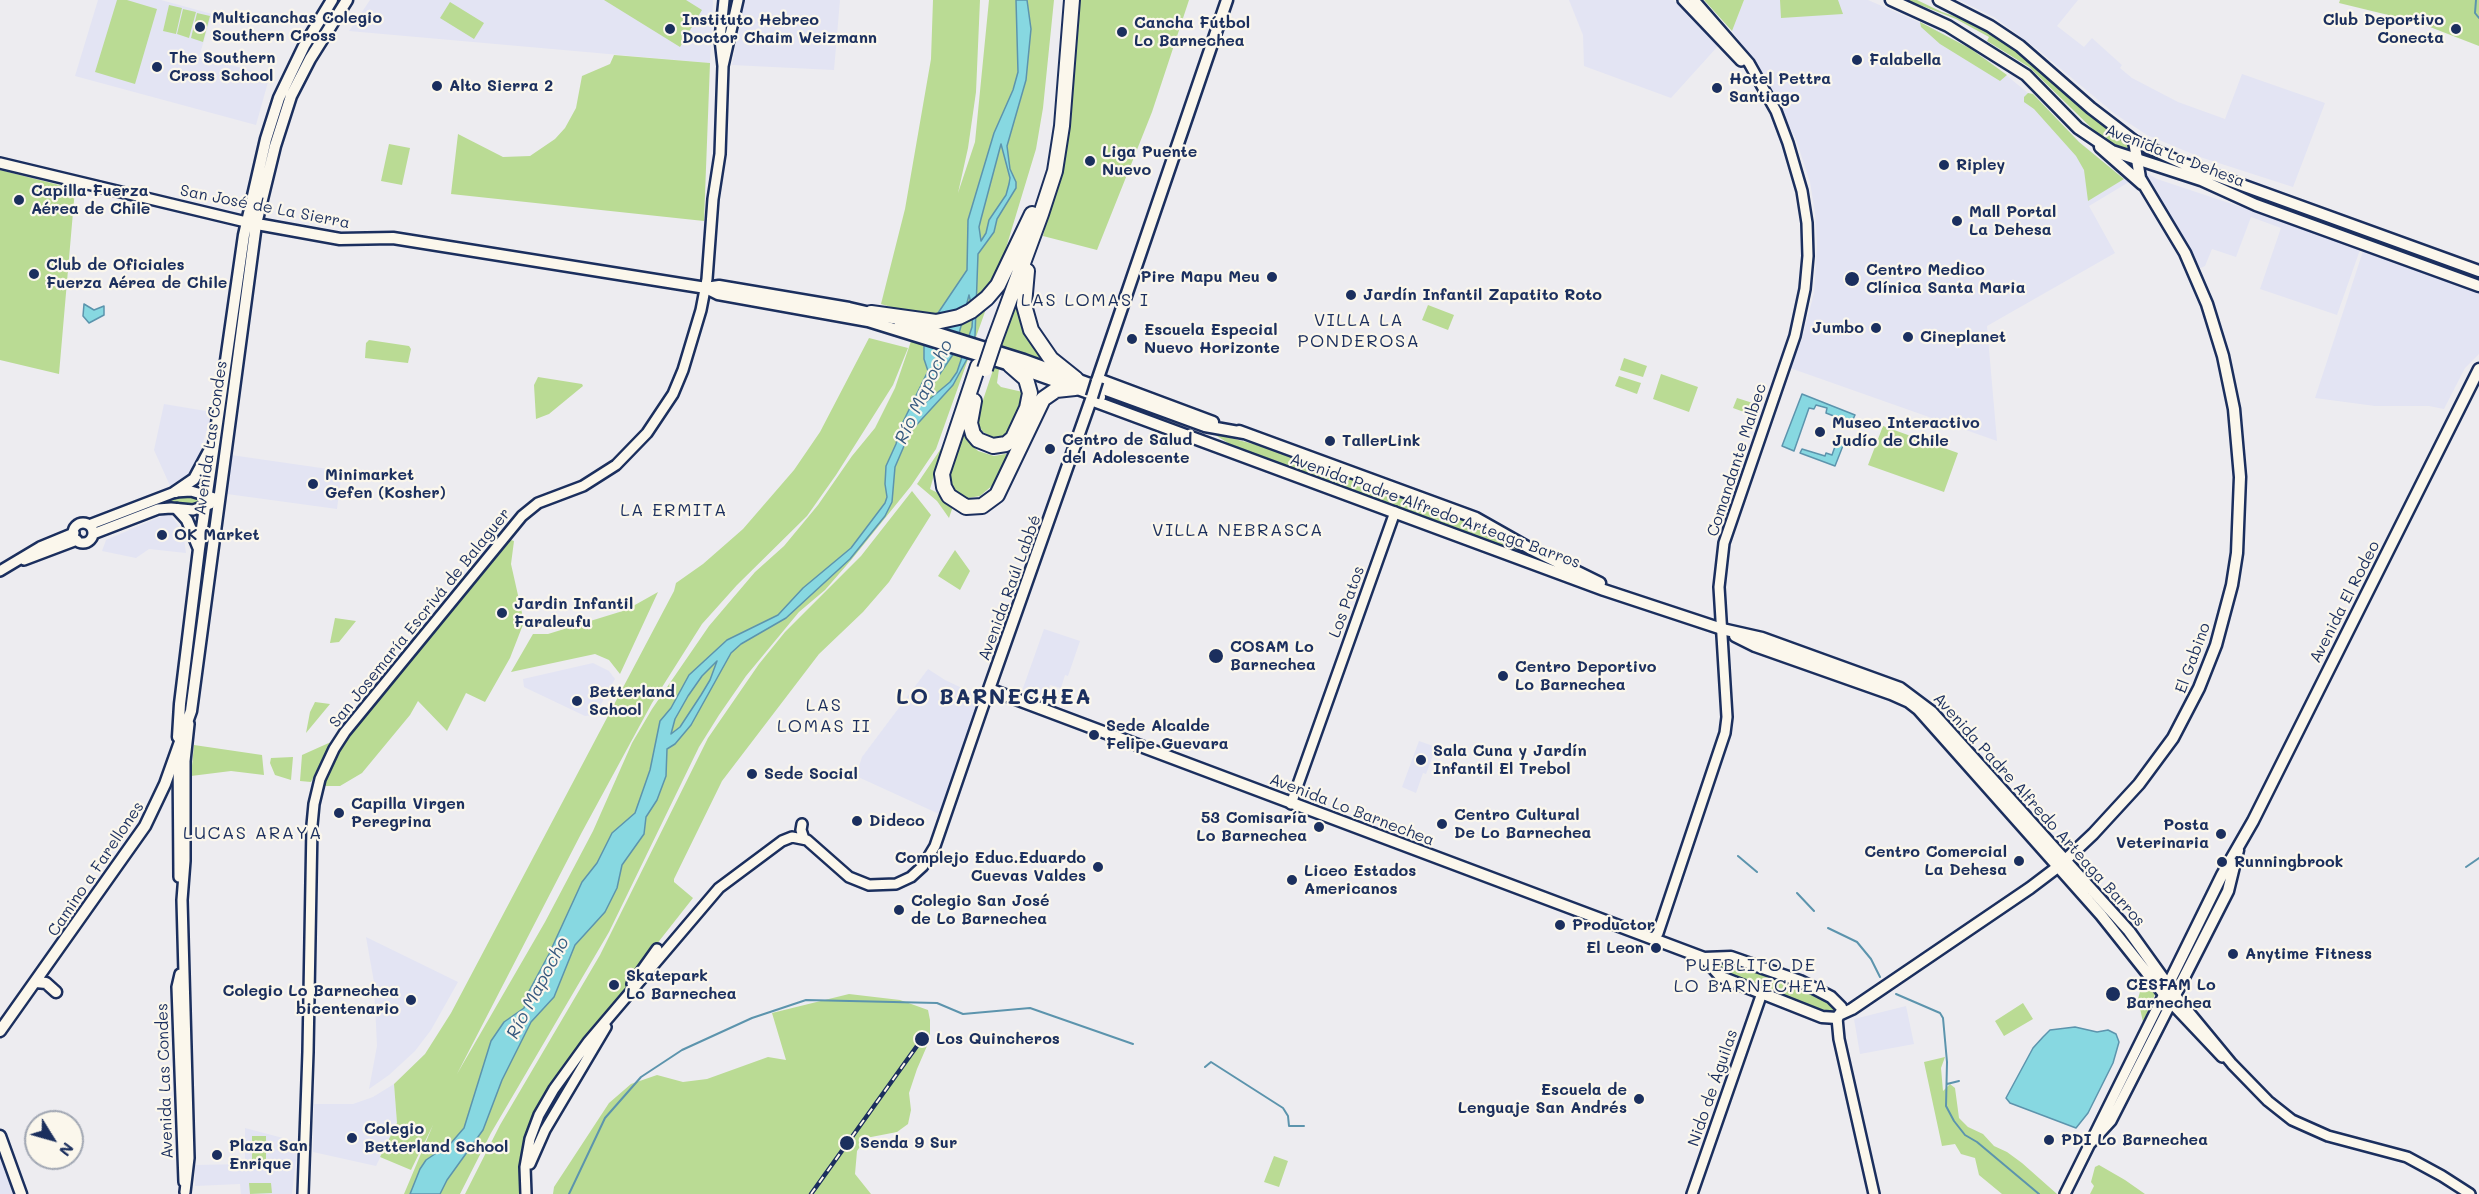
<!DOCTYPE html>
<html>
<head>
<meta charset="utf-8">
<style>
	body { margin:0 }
	#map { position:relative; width:2479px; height:1194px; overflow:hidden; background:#edecf0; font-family:Mali,sans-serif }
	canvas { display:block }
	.north { position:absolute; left:24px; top:1110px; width:60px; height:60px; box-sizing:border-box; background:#fbf7ec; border:2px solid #a1a7b3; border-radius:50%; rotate:127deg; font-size:16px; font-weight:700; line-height:24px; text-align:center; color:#1b2f5e }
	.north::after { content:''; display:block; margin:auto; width:21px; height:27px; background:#1b2f5e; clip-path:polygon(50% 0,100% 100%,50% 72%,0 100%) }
</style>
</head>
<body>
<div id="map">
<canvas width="2479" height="1194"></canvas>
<div class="north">N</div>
</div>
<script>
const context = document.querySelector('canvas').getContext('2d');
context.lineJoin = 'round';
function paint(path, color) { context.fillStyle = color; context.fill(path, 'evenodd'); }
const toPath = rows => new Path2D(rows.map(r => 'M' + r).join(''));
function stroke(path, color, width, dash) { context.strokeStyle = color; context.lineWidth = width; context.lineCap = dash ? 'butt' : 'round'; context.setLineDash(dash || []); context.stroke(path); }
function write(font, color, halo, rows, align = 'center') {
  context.font = font + ' Mali,sans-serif'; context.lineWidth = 4.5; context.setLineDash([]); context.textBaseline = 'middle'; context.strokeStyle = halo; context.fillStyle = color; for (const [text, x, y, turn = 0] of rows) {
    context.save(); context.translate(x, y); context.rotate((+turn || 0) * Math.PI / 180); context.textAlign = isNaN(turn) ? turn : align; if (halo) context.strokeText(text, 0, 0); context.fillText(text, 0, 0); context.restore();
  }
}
const built = toPath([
	[98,0,161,0,212,14,199,57,273,76,268,82,256,125,75,76],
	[370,0,713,0,710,63,349,31],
	[744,0,840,0,834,70,732,65],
	[1569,0,1673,0,1704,27,1718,46,1671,98,1584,66,1583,35],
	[1744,0,1868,0,1939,31,1985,58,2028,93,2033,94,2079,142,2129,182,2089,206,2115,253,1987,326,1997,441,1790,368,1802,339,1814,293,1817,245,1815,213,1810,182,1795,137,1749,54,1732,31],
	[1959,0,2078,0,2057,26,2084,47,2092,38,2122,65,2120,68,2132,78,2178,102,2225,119,2242,74,2325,103,2293,187,2200,157,2147,135,2115,114,2037,49,1994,17],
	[2147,173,2157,179,2361,247,2337,315,2260,289,2281,228,2251,217,2236,257,2212,249,2205,266,2198,269,2180,234,2143,181],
	[2364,248,2479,288,2479,354,2465,368,2444,409,2429,406,2375,406,2315,398],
	[164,404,212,412,198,460,187,476,171,488,154,450],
	[231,455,342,471,337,509,227,494],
	[169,513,183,532,186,553,149,549,136,558,102,551,106,540],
	[1044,629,1080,641,1068,676,1065,675,1061,688,1050,685,1045,699,1022,691],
	[593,663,609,671,615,679,595,715,585,716,524,687,523,679],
	[928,669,945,680,981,697,939,814,856,776,862,757],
	[1419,741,1436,747,1426,774,1423,773,1416,793,1402,787],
	[366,937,458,982,431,1030,415,1051,389,1075,369,1089,377,1046,374,982],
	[1906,1006,1914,1044,1860,1054,1854,1019],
	[394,1084,397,1123,376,1166,313,1152,314,1104,353,1104,373,1097],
	[245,1128,298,1142,292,1194,241,1194,240,1184,195,1186,195,1165,245,1164],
	[0,1145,15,1194,0,1194]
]);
const green = toPath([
	[117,0,127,0,157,9,135,84,95,72],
	[604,0,686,0,702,10,680,47],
	[933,0,980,0,976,92,968,148,958,193,975,142,989,0,1054,0,1043,108,1036,149,996,281,936,449,911,486,852,559,825,590,799,612,746,676,719,715,699,747,609,932,491,1133,460,1194,404,1194,433,1125,411,1170,380,1157,397,1123,394,1084,425,1054,451,1013,674,591,676,583,703,564,743,529,794,470,820,432,869,338,908,348,893,385,836,475,807,516,737,585,702,624,652,703,582,832,457,1074,545,922,593,831,632,743,652,709,709,626,755,572,784,546,818,505,852,456,875,428,895,388,921,312,907,312,881,304,905,209,931,59],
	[1080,0,1189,0,1152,112,1097,250,1043,236,1071,125,1073,52],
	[1704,0,1744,0,1732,31],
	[1780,0,1838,0,1843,14,1781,18],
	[1907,0,1917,0,1942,12,1972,22,2006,42,2033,63,2084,110,2131,142,2135,154,2111,147,2029,67,1987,41,1989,37,1956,19],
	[2340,0,2479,0,2479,46,2417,22,2339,3],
	[450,2,484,23,474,39,440,18],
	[169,5,182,8,176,34,163,31],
	[183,9,196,12,189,38,177,34],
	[197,13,210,16,203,42,191,38],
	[1920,22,1971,49,2007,75,2000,81,1940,44,1921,27],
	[614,55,710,63,704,221,451,194,458,134,503,157,530,156,555,139,565,128,576,108,582,76,610,64],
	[2028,93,2033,94,2079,142,2124,179,2088,201,2084,170,2076,156,2034,109,2024,102,2024,97],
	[389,144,410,148,402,185,381,181],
	[0,170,75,189,59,374,0,360],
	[1016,304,1020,304,1047,358,1041,362,1000,349],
	[1428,305,1454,315,1448,330,1422,320],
	[369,340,409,346,411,349,408,363,365,358,366,343],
	[1624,358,1647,366,1643,377,1620,370],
	[994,367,999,369,997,383,1001,387,1027,393,1008,434,996,439,983,432,979,426,979,412],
	[1661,374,1698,387,1689,412,1653,399],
	[1619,376,1641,383,1637,394,1615,386],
	[538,377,582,384,583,386,549,414,536,419,534,385],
	[1737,398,1759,405,1755,416,1733,408],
	[1883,426,1958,453,1944,492,1868,465],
	[963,427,970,443,978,451,994,456,1011,453,994,484,980,496,968,498,958,495,948,482,949,461],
	[1212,433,1287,453,1492,529,1564,568,1481,540,1241,451],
	[942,447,930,489,940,494,953,506,949,518,937,501,917,484],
	[912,491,931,515,889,582,863,612,819,654,722,781,674,879,674,882,693,898,656,945,539,1109,523,1160,521,1194,465,1194,500,1125,600,955,708,738,759,664,785,632,861,556],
	[178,494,189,494,198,498,198,504,195,506,174,504,168,500,167,499],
	[511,540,514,541,511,564,524,622,510,658,485,702,466,693,447,731,418,701,410,715,362,773,340,786,325,786,325,779,337,751],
	[955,550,970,571,960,590,938,576],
	[658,592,620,674,609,660,595,654,511,672,533,634,548,634,626,610],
	[335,618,356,621,339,642,330,643],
	[315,702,330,704,306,733,310,712],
	[331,742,311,782,300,781,302,755],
	[194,745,262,755,264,775,231,771,191,776],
	[293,757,291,780,275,775,270,763,271,758],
	[1728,959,1813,990,1828,999,1838,1010,1835,1017,1723,974,1718,965,1722,960],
	[2144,977,2156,992,2143,1022,2138,999],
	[849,994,900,1000,928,1010,930,1020,930,1039,917,1069,909,1093,911,1110,908,1124,897,1132,866,1138,857,1151,855,1174,871,1194,553,1194,554,1187,609,1103,631,1084,657,1075,683,1082,707,1079,768,1057,786,1060,772,1013],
	[2023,1003,2033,1019,2004,1036,1995,1021],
	[1945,1057,1941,1068,1943,1091,1950,1084,1955,1088,1959,1118,1968,1127,1983,1134,1994,1146,2007,1152,2022,1163,2057,1194,2002,1194,1979,1175,1975,1158,1961,1154,1955,1144,1942,1146,1924,1062],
	[252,1136,266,1136,266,1160,252,1160],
	[1274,1156,1288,1161,1279,1187,1264,1182],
	[2099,1165,2125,1180,2145,1194,2090,1194,2094,1186,2091,1182,2095,1167],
	[249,1183,271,1183,272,1193,250,1194]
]);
const water = toPath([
	[1016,0,1027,0,1031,29,1026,80,1007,146,1010,169,1016,182,1016,188,997,219,994,232,978,254,975,336,967,359,953,385,910,432,895,467,892,502,885,516,850,559,786,618,741,644,731,653,691,725,675,744,667,749,666,776,657,800,646,817,644,834,622,865,617,888,605,912,575,945,554,997,531,1022,502,1080,483,1130,447,1180,440,1194,410,1194,420,1169,426,1160,451,1143,464,1128,491,1041,504,1022,524,1008,528,993,549,954,582,882,597,863,612,833,635,813,650,770,660,721,671,708,689,675,727,640,778,615,803,588,851,548,885,503,887,497,885,484,886,466,896,444,900,428,928,371,924,359,924,342,932,322,967,270,968,220,994,133,1013,90,1018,72,1016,0],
	[1001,144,1010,178,1009,184,1006,195,989,220,986,233,981,241,979,227,981,219,1001,144],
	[969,295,973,312,972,327,957,372,950,382,925,403,927,393,954,353,969,295],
	[717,661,710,680,701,695,680,727,671,734,675,719,688,696,702,676,717,661],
	[84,304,94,310,104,306,104,315,89,323,83,316,84,304],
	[1802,394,1855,415,1849,428,1842,425,1844,420,1826,413,1827,408,1816,405,1814,409,1809,408,1794,451,1782,446,1802,394],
	[1839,435,1846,438,1835,466,1800,453,1802,449,1825,456,1826,453,1832,455,1839,435],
	[2075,1027,2097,1032,2108,1030,2116,1034,2119,1042,2113,1063,2088,1113,2076,1128,2010,1103,2006,1098,2033,1048,2043,1037,2050,1030,2075,1027]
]);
const stream = toPath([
	[2476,0,2475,13,2479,18],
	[1738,856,1757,872],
	[2466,867,2479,858],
	[1797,893,1814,911],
	[1828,928,1857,942,1871,959,1880,977],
	[1896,994,1940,1013,1943,1018,1947,1062,1946,1106,1954,1121,1965,1135,1977,1142,2039,1194],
	[1205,1067,1211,1062,1283,1108,1288,1116,1289,1126,1304,1126],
	[1947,1084,1959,1081],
	[569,1194,605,1118,641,1077,682,1050,752,1018,806,1000,937,1003,963,1014,1030,1008,1133,1044]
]);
const tertiary = toPath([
	[1683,0,1741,61],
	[723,66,738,0],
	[0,163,246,222],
	'73 533a10 10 0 1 1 20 0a10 10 0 1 1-20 0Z',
	[89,525,175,492,191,491,218,499],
	[93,534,158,509,171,508,193,510,210,504],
	[24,560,77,540],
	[0,571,40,547,74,533],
	[178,750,179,877],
	[1291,804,1395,512],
	[802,824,801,830,804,839],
	[1653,939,1658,933,1725,733,1727,717,1719,587,1724,543,1795,336,1805,289,1808,256,1807,223,1802,191,1788,143,1776,111,1749,63,1694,0],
	[180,974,177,987,184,1182],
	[632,984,657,949],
	[2175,995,2232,1064,2268,1101,2292,1120,2328,1136,2407,1157,2442,1176,2470,1194],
	[1837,1018,1839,1039,1874,1194],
	[2089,1145,2111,1121,2171,1003,2222,1057],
	[530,1164,545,1130,606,1027],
	[185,1192,189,1158,182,900,185,861,185,761,189,724],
	[303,1194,308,1052,312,825,314,804,320,779,334,749,345,732,522,516,538,503,583,486,616,465,647,433,673,394,683,370,701,310,707,279,713,199,720,154,723,66,720,39,724,0],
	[526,1194,525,1167,530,1139,539,1115,554,1089,588,1042,719,888,782,841,792,837,807,840,849,877,869,885,896,884,911,877,923,866,935,846,989,689],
	[1692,1194,1762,993],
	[2065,1194,2164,994]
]);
const secondary = toPath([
	[2100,147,2142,184],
	[246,222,340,239,393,238,706,288,719,286,849,308,879,315],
	[706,288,718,294,868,321,1010,365,1100,397],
	[899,321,1024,360,1205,426,1244,433],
	[1098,379,1213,422],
	[1097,381,1227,0],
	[1092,397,989,689,1704,958,1731,957,1800,981,1831,997,1841,1007,1842,1011,1837,1018,1822,1017,1721,977,1704,958],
	[1091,400,1604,590,1722,629,1762,638,1900,688,1932,712,2065,860,2129,931,2175,995],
	[1239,431,1476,518,1529,548,1600,583],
	[175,492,194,479,209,451],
	[177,509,187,520,199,549],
	[1735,636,1755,646,1891,694,1909,702,1918,709,2101,915,2171,1003,2228,891,2238,850],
	[178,737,180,704,199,549,244,235,266,139,279,98,304,46,332,0],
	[36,982,46,983,56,992],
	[2166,989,2222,875,2253,821,2479,369],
	[1841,1014,1852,1009,2030,888,2059,866,2093,834,2139,784,2173,738,2199,688,2216,645,2232,585,2237,553,2240,477,2234,409,2223,356,2207,304,2185,253,2140,178,2134,141],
	[0,1031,145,826,165,784,191,711,256,224,275,146,291,96,310,59,347,0],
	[0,1136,21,1194]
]);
const primary = toPath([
	[1891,0,1948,26,2026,75,2078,128,2112,151,2201,180,2256,205,2479,286],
	[1939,0,1990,26,2020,46,2091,108,2134,141,2184,164,2479,271]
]);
const motorway = toPath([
	[1027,271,1024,305,1031,330,1051,359,1076,379],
	[871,313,936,322,959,317,971,311,987,298,998,285,1032,214],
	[994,342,1041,214,1055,171,1062,126,1072,0],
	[978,366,942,474,944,487,949,496,966,507,982,506,997,495,1043,399,1056,390,1075,388],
	[974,401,970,423,973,434,978,440,993,446,1006,444,1013,438,1027,408,1030,393,1026,379,1010,365]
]);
const rail = toPath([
	[811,1194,922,1039]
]);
const secondaryBridge = toPath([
	[1092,397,1097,381]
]);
const motorwayBridge = toPath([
	[985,369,994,342]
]);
const markers = [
	[200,27,6,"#1b2f5e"],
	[670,29,6,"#1b2f5e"],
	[2456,29,6,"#1b2f5e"],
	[1122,32,6,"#1b2f5e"],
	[1857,60,6,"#1b2f5e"],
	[157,67,6,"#1b2f5e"],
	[437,86,6,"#1b2f5e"],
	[1717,88,6,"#1b2f5e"],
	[1090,161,6,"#1b2f5e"],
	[1944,165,6,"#1b2f5e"],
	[19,200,6,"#1b2f5e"],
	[1957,221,6,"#1b2f5e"],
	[34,274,6,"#1b2f5e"],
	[1272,277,6,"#1b2f5e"],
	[1852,279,8,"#1b2f5e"],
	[1351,295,6,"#1b2f5e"],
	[1876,328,6,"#1b2f5e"],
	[1908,337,6,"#1b2f5e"],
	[1132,339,6,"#1b2f5e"],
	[1820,432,6,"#1b2f5e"],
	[1330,441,6,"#1b2f5e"],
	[1050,449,6,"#1b2f5e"],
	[313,484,6,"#1b2f5e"],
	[162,535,6,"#1b2f5e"],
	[502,613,6,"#1b2f5e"],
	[1216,656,8,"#1b2f5e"],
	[1503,676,6,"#1b2f5e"],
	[577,701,6,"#1b2f5e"],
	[1094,735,6,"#1b2f5e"],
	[1421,760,6,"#1b2f5e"],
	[752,774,6,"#1b2f5e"],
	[339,813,6,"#1b2f5e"],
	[857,821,6,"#1b2f5e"],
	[1442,824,6,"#1b2f5e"],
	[1319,827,6,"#1b2f5e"],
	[2221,834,6,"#1b2f5e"],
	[2019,861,6,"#1b2f5e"],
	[2222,862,6,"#1b2f5e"],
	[1098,867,6,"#1b2f5e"],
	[1292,880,6,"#1b2f5e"],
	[899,910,6,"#1b2f5e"],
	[1560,925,6,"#1b2f5e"],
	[1656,948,6,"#1b2f5e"],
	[2233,954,6,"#1b2f5e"],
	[614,985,6,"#1b2f5e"],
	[2113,994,8,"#1b2f5e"],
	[411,1000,6,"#1b2f5e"],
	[922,1039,8,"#1b2f5e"],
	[1639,1099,6,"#1b2f5e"],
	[352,1138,6,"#1b2f5e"],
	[2049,1140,6,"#1b2f5e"],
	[847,1143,8,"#1b2f5e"],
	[217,1155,6,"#1b2f5e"]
];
const poiNames = [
	["Multicanchas Colegio",212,18],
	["Southern Cross",212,36],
	["Instituto Hebreo",682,20],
	["Doctor Chaim Weizmann",682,38],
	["Club Deportivo",2444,20,"right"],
	["Conecta",2444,38,"right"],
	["Cancha Fútbol",1134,23],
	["Lo Barnechea",1134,41],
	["The Southern",169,58],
	["Cross School",169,76],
	["Falabella",1869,60],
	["Hotel Pettra",1729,79],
	["Santiago",1729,97],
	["Alto Sierra 2",449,86],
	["Liga Puente",1102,152],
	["Nuevo",1102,170],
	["Ripley",1956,165],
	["Capilla Fuerza",31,191],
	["Aérea de Chile",31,209],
	["Mall Portal",1969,212],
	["La Dehesa",1969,230],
	["Club de Oficiales",46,265],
	["Fuerza Aérea de Chile",46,283],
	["Centro Medico",1866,270],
	["Clínica Santa Maria",1866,288],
	["Pire Mapu Meu",1260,277,"right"],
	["Jardín Infantil Zapatito Roto",1363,295],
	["Jumbo",1864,328,"right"],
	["Escuela Especial",1144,330],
	["Nuevo Horizonte",1144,348],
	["Cineplanet",1920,337],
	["Museo Interactivo",1832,423],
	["Judío de Chile",1832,441],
	["Centro de Salud",1062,440],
	["del Adolescente",1062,458],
	["TallerLink",1342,441],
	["Minimarket",325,475],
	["Gefen (Kosher)",325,493],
	["OK Market",174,535],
	["Jardin Infantil",514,604],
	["Faraleufu",514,622],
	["COSAM Lo",1230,647],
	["Barnechea",1230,665],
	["Centro Deportivo",1515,667],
	["Lo Barnechea",1515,685],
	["Betterland",589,692],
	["School",589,710],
	["Sede Alcalde",1106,726],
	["Felipe Guevara",1106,744],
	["Sala Cuna y Jardín",1433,751],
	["Infantil El Trebol",1433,769],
	["Sede Social",764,774],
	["Capilla Virgen",351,804],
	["Peregrina",351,822],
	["Centro Cultural",1454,815],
	["De Lo Barnechea",1454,833],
	["53 Comisaría",1307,818,"right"],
	["Lo Barnechea",1307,836,"right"],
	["Dideco",869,821],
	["Posta",2209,825,"right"],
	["Veterinaria",2209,843,"right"],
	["Centro Comercial",2007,852,"right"],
	["La Dehesa",2007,870,"right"],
	["Complejo Educ.Eduardo",1086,858,"right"],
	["Cuevas Valdes",1086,876,"right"],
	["Runningbrook",2234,862],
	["Liceo Estados",1304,871],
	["Americanos",1304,889],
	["Colegio San José",911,901],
	["de Lo Barnechea",911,919],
	["Productor",1572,925],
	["El Leon",1644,948,"right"],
	["Anytime Fitness",2245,954],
	["Skatepark",626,976],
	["Lo Barnechea",626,994],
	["CESFAM Lo",2126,985],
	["Barnechea",2126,1003],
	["Colegio Lo Barnechea",399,991,"right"],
	["bicentenario",399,1009,"right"],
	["Los Quincheros",936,1039],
	["Escuela de",1627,1090,"right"],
	["Lenguaje San Andrés",1627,1108,"right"],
	["Colegio",364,1129],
	["Betterland School",364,1147],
	["PDI Lo Barnechea",2061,1140],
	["Senda 9 Sur",860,1143],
	["Plaza San",229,1146],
	["Enrique",229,1164]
];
const streetNames = [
	["Avenida La Dehesa",2175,156,21],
	["San José de La Sierra",265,207,11],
	["Avenida Las Condes",211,438,-82],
	["Comandante Malbec",1737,460,-72],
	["Avenida Padre Alfredo Arteaga Barros",1435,511,20],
	["Avenida Raúl Labbé",1010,588,-70],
	["Los Patos",1347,602,-70],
	["Avenida El Rodeo",2345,602,-63],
	["San Josemaría Escrivá de Balaguer",420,618,-51],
	["El Gabino",2193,658,-70],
	["Avenida Lo Barnechea",1352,810,21],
	["Avenida Padre Alfredo Arteaga Barros",2039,810,48],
	["Camino a Farellones",96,869,-56],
	["Avenida Las Condes",165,1081,-92],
	["Nido de Águilas",1713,1088,-71]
];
const neighbourhoodNames = [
	["LAS LOMAS I",1085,300],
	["VILLA LA",1359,320],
	["PONDEROSA",1359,341],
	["LA ERMITA",674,510],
	["VILLA NEBRASCA",1238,530],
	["LAS",824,705],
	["LOMAS II",824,726],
	["LUCAS ARAYA",253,833],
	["PUEBLITO DE",1751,965],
	["LO BARNECHEA",1751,986]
];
const waterNames = [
	["Río Mapocho",924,392,-65],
	["Río Mapocho",538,988,-62]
];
const districtNames = [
	["LO BARNECHEA",994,697]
];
paint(built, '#e3e4f3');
paint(green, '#badb94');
paint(water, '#87d8e1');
stroke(water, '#5c94ad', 1.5);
stroke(stream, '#5c94ad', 2);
stroke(tertiary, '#1b2f5e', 14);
stroke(secondary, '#1b2f5e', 15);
stroke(primary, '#1b2f5e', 15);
stroke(motorway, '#1b2f5e', 18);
stroke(tertiary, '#fbf7ec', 9);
stroke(secondary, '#fbf7ec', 10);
stroke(primary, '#fbf7ec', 10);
stroke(motorway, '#fbf7ec', 14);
stroke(rail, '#1b2f5e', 4.5);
stroke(rail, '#fbf7ec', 2, [7]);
stroke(secondaryBridge, '#1b2f5e', 15, []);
stroke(motorwayBridge, '#1b2f5e', 18, []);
stroke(secondaryBridge, '#fbf7ec', 10);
stroke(motorwayBridge, '#fbf7ec', 14);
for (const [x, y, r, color] of markers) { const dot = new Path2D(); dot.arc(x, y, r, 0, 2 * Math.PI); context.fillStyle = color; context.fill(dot); stroke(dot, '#fbf7ec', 2); }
write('bold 16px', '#1b2f5e', '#fbf7ec', poiNames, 'left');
write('16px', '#1b2f5e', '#fbf7ec', streetNames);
context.letterSpacing = '1.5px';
write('18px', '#1b2f5e', '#fbf7ec', neighbourhoodNames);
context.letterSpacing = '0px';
write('italic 18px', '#36597f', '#fbf7ec', waterNames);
context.letterSpacing = '1.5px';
write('bold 22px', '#1b2f5e', '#fbf7ec', districtNames);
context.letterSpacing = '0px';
</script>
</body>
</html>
